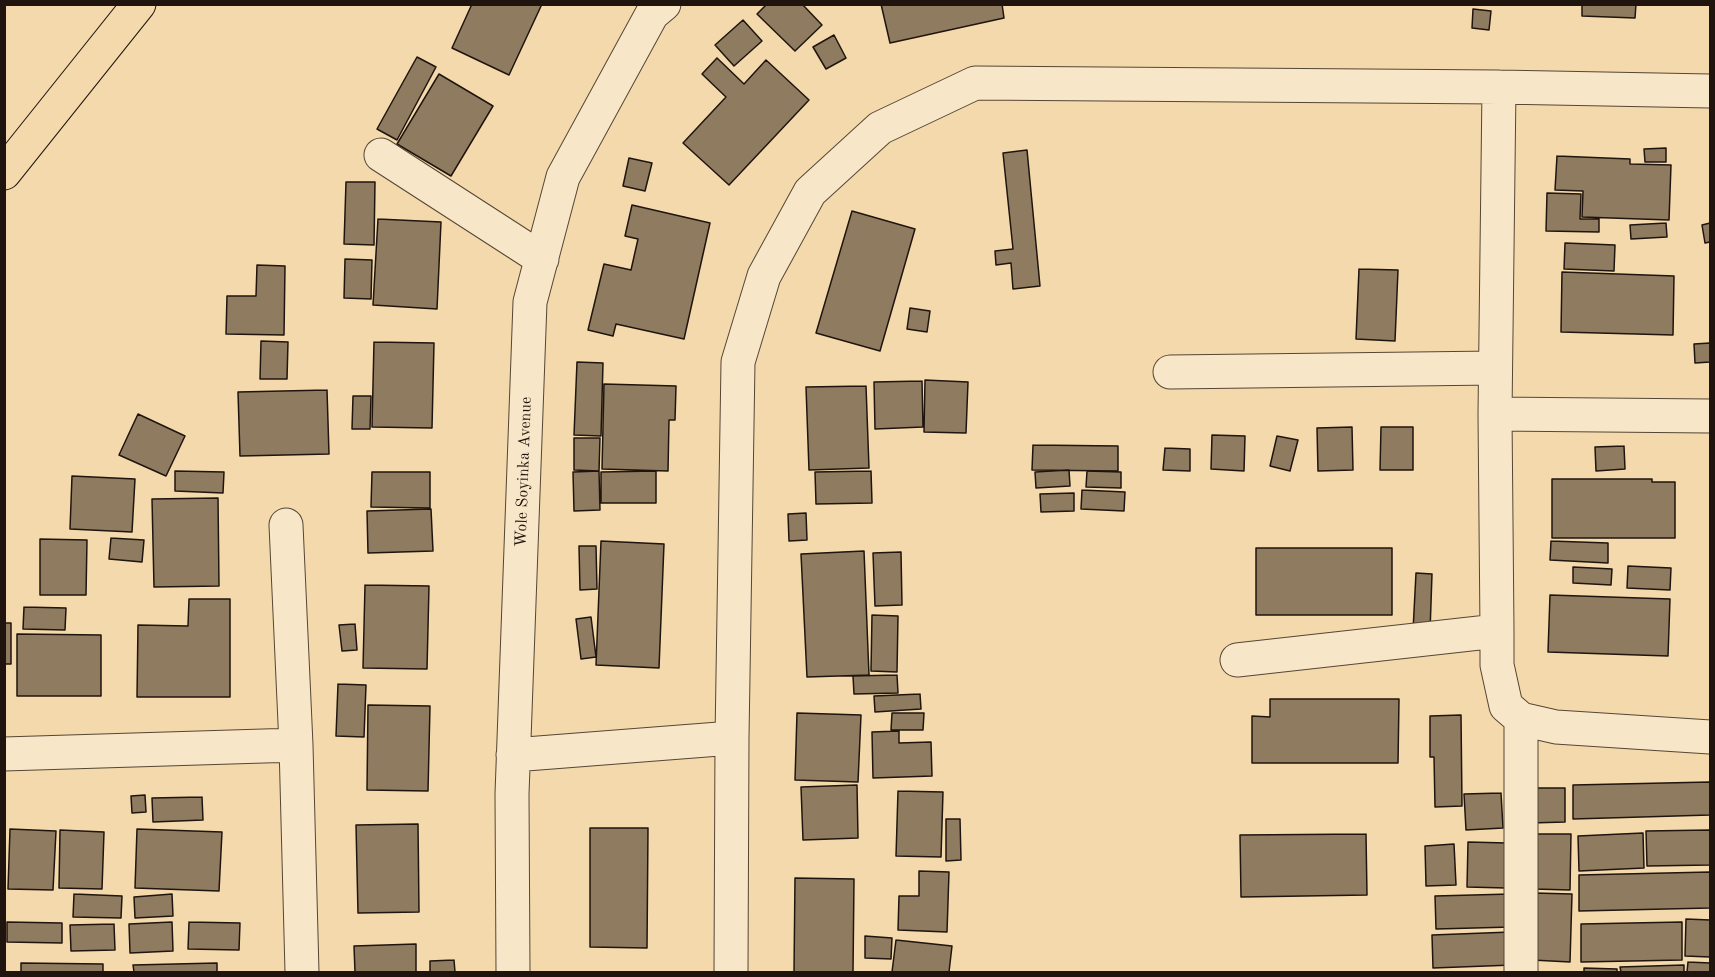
<!DOCTYPE html>
<html>
<head>
<meta charset="utf-8">
<style>
	body { margin:0 }
	#map { position:relative; width:1715px; height:977px; overflow:hidden; background:#f3d9ab; font-family:"Old Standard TT",serif }
	canvas { display:block }
	.frame { position:absolute; inset:0; border:6px solid #20150e; pointer-events:none }
</style>
</head>
<body>
<div id="map">
<canvas width="1715" height="977"></canvas>
<div class="frame"></div>
</div>
<script>
const context = document.querySelector('canvas').getContext('2d');
context.lineJoin = 'round';
function paint(path, color) { context.fillStyle = color; context.fill(path, 'evenodd'); }
const toPath = rows => new Path2D(rows.map(r => 'M' + r).join(''));
function stroke(path, color, width, dash) { context.strokeStyle = color; context.lineWidth = width; context.lineCap = dash ? 'butt' : 'round'; context.setLineDash(dash || []); context.stroke(path); }
function write(font, color, halo, rows, align = 'center') {
  context.font = font + ' "Old Standard TT",serif'; context.lineWidth = 4.5; context.setLineDash([]); context.textBaseline = 'middle'; context.strokeStyle = halo; context.fillStyle = color; for (const [text, x, y, turn = 0] of rows) {
    context.save(); context.translate(x, y); context.rotate((+turn || 0) * Math.PI / 180); context.textAlign = isNaN(turn) ? turn : align; if (halo) context.strokeText(text, 0, 0); context.fillText(text, 0, 0); context.restore();
  }
}
const building = toPath([
	[472,4,542,4,509,75,452,48,472,4],
	[767,4,802,4,822,25,795,51,757,14,767,4],
	[881,4,1002,4,1004,18,890,43,881,4],
	[1582,4,1636,4,1635,18,1582,16,1582,4],
	[1473,9,1491,11,1489,30,1472,28,1473,9],
	[743,20,762,41,734,66,715,45,743,20],
	[834,35,846,58,826,69,813,47,834,35],
	[417,57,436,67,397,140,377,129,417,57],
	[717,58,744,84,766,60,809,100,729,185,683,143,726,97,702,74,717,58],
	[439,74,493,106,451,176,397,144,439,74],
	[1666,148,1666,162,1645,162,1644,149,1666,148],
	[1027,150,1040,286,1013,289,1011,263,996,265,995,251,1013,249,1003,153,1027,150],
	[1557,156,1630,159,1630,164,1671,165,1669,220,1582,217,1583,191,1555,190,1557,156],
	[629,158,652,163,645,191,623,186,629,158],
	[346,182,375,182,374,245,344,244,346,182],
	[1547,193,1581,194,1580,219,1599,219,1599,232,1546,231,1547,193],
	[632,205,710,223,684,339,616,324,613,336,588,330,604,264,631,270,638,239,625,236,632,205],
	[852,211,915,229,880,351,816,333,852,211],
	[378,219,441,222,437,309,373,305,378,219],
	[1666,223,1667,237,1631,239,1630,225,1666,223],
	[1710,223,1710,242,1705,243,1702,225,1710,223],
	[1565,243,1615,245,1614,271,1564,269,1565,243],
	[345,259,372,260,371,299,344,298,345,259],
	[257,265,285,266,284,335,226,334,227,296,256,296,257,265],
	[1359,269,1398,270,1395,341,1356,339,1359,269],
	[1562,272,1674,276,1673,335,1561,332,1562,272],
	[910,308,930,311,927,332,907,329,910,308],
	[261,341,288,342,287,379,260,379,261,341],
	[374,342,434,343,432,428,372,427,374,342],
	[1710,343,1710,362,1695,363,1694,344,1710,343],
	[577,362,603,363,601,436,574,435,577,362],
	[925,380,968,382,966,433,924,432,925,380],
	[922,381,923,427,875,429,874,382,922,381],
	[604,384,676,386,675,420,669,420,668,471,602,469,604,384],
	[866,386,869,468,809,470,806,387,866,386],
	[327,390,329,454,240,456,238,392,327,390],
	[353,396,371,396,370,429,352,429,353,396],
	[138,414,185,436,166,476,119,455,138,414],
	[1352,427,1353,470,1318,471,1317,428,1352,427],
	[1381,427,1413,427,1413,470,1380,470,1381,427],
	[1212,435,1245,436,1244,471,1211,469,1212,435],
	[1277,436,1298,440,1290,471,1270,466,1277,436],
	[574,438,600,438,599,471,574,470,574,438],
	[1033,445,1118,446,1118,471,1032,470,1033,445],
	[1624,446,1625,469,1596,471,1595,447,1624,446],
	[1165,448,1190,449,1190,471,1163,470,1165,448],
	[1069,470,1070,486,1036,488,1035,472,1069,470],
	[175,471,224,472,223,493,175,491,175,471],
	[599,471,600,510,574,511,573,472,599,471],
	[656,471,656,503,601,503,601,472,656,471],
	[871,471,872,503,816,504,815,472,871,471],
	[1087,471,1121,472,1121,488,1086,487,1087,471],
	[372,472,430,472,430,508,371,507,372,472],
	[72,476,135,479,132,532,70,529,72,476],
	[1552,479,1652,479,1652,482,1675,482,1675,538,1552,538,1552,479],
	[1082,490,1125,492,1124,511,1081,509,1082,490],
	[1074,493,1074,511,1041,512,1040,494,1074,493],
	[218,498,219,586,154,587,152,499,218,498],
	[431,509,433,551,368,553,367,511,431,509],
	[806,513,807,540,789,541,788,514,806,513],
	[111,538,144,540,142,562,109,559,111,538],
	[40,539,87,540,86,595,40,595,40,539],
	[601,541,664,544,659,668,596,665,601,541],
	[1551,541,1608,543,1608,563,1550,560,1551,541],
	[579,546,596,546,597,589,580,590,579,546],
	[1256,548,1392,548,1392,615,1256,615,1256,548],
	[864,551,869,675,807,677,801,554,864,551],
	[901,552,902,605,875,606,873,553,901,552],
	[1628,566,1671,568,1670,590,1627,588,1628,566],
	[1573,567,1612,569,1611,585,1573,583,1573,567],
	[1416,573,1432,574,1430,632,1413,631,1416,573],
	[365,585,429,586,427,669,363,668,365,585],
	[1550,595,1670,599,1668,656,1548,652,1550,595],
	[189,599,230,599,230,697,137,697,138,625,188,626,189,599],
	[24,607,66,608,65,630,23,629,24,607],
	[872,615,898,616,897,672,871,671,872,615],
	[591,617,596,657,581,659,576,619,591,617],
	[4,623,11,623,11,664,4,664,4,623],
	[355,624,357,650,342,651,339,625,355,624],
	[17,634,101,635,101,696,17,696,17,634],
	[897,675,898,693,854,694,853,676,897,675],
	[338,684,366,685,364,737,336,736,338,684],
	[920,694,921,709,875,712,874,696,920,694],
	[1270,699,1399,699,1398,763,1252,763,1252,716,1270,717,1270,699],
	[368,705,430,706,428,791,367,790,368,705],
	[797,713,861,715,858,782,795,780,797,713],
	[892,713,924,713,923,730,891,730,892,713],
	[1461,715,1462,806,1435,807,1434,757,1430,757,1430,716,1461,715],
	[899,731,899,743,931,742,932,776,873,778,872,732,899,731],
	[1710,782,1710,815,1573,819,1573,785,1710,782],
	[857,785,858,838,803,840,801,787,857,785],
	[1530,788,1565,788,1565,822,1530,823,1530,788],
	[898,791,943,792,941,857,896,856,898,791],
	[1501,793,1503,828,1466,830,1464,794,1501,793],
	[145,795,146,812,132,813,131,796,145,795],
	[202,797,203,820,153,822,152,798,202,797],
	[946,819,960,819,961,860,946,861,946,819],
	[418,824,419,912,358,913,356,825,418,824],
	[590,828,648,828,647,948,590,947,590,828],
	[10,829,56,831,53,890,8,889,10,829],
	[137,829,222,832,219,891,135,888,137,829],
	[60,830,104,832,102,889,59,888,60,830],
	[1710,830,1710,865,1647,866,1646,831,1710,830],
	[1643,833,1644,868,1579,871,1578,836,1643,833],
	[1366,834,1367,895,1241,897,1240,835,1366,834],
	[1535,834,1571,834,1570,890,1534,889,1535,834],
	[1468,842,1507,843,1506,888,1467,887,1468,842],
	[1454,844,1456,885,1426,886,1425,846,1454,844],
	[919,871,949,872,947,932,898,930,899,896,919,896,919,871],
	[1710,872,1710,908,1579,911,1579,875,1710,872],
	[795,878,854,879,853,972,794,972,795,878],
	[1534,893,1572,894,1570,962,1532,960,1534,893],
	[74,894,122,896,121,918,73,917,74,894],
	[172,894,173,916,135,918,134,897,172,894],
	[1511,894,1512,927,1436,929,1435,896,1511,894],
	[1686,919,1710,920,1710,957,1685,956,1686,919],
	[7,922,62,923,62,943,7,942,7,922],
	[172,922,173,951,130,953,129,924,172,922],
	[189,922,240,923,239,950,188,949,189,922],
	[1682,922,1682,960,1581,962,1581,924,1682,922],
	[114,924,115,950,71,951,70,925,114,924],
	[1511,932,1513,965,1433,968,1432,935,1511,932],
	[865,936,892,938,891,959,865,958,865,936],
	[896,940,952,946,949,972,892,972,896,940],
	[416,944,416,972,355,972,354,946,416,944],
	[454,960,455,972,430,972,430,961,454,960],
	[1688,962,1710,963,1710,972,1687,972,1688,962],
	[21,963,103,964,103,972,21,972,21,963],
	[217,963,217,972,134,972,133,965,217,963],
	[1684,965,1684,972,1621,972,1620,967,1684,965],
	[1584,968,1617,969,1617,972,1584,972,1584,968]
]);
const minor = toPath([
	[1499,87,1495,414,1497,631,1497,665,1506,706,1521,719,1556,727,1710,737],
	[381,155,542,259],
	[1170,372,1495,368],
	[1495,414,1710,416],
	[286,525,296,745,302,972],
	[1237,660,1497,631],
	[1521,719,1521,972],
	[4,754,296,745],
	[513,755,732,738],
	[513,972,512,794,530,302,563,177,652,14,664,4],
	[731,972,732,738,738,362,764,276,810,192,880,128,975,83,1499,87,1710,91]
]);
const major = toPath([
	[4,173,139,4]
]);
const streetNames = [
	["Wole Soyinka Avenue",524,472,-88]
];
paint(building, '#8e7b60');
stroke(building, '#20150e', 1.5);
stroke(minor, '#554635', 35);
stroke(major, '#20150e', 35);
stroke(minor, '#f7e6c8', 33);
stroke(major, '#f3d9ab', 33);
write('16px', '#20150e', '#f7e6c8', streetNames);
</script>
</body>
</html>
